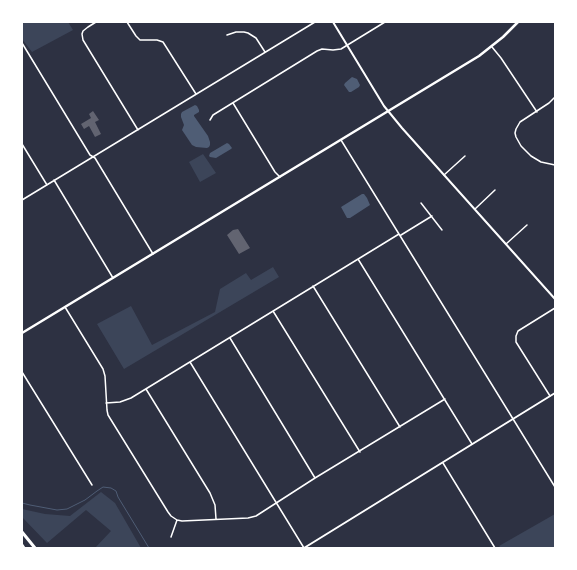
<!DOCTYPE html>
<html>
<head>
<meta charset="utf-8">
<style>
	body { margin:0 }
	#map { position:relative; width:577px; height:570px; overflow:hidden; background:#2d3142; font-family:"DM Sans",sans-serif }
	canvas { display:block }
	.frame { position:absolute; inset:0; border:23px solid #fff; pointer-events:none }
</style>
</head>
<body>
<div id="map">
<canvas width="577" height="570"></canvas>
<div class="frame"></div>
</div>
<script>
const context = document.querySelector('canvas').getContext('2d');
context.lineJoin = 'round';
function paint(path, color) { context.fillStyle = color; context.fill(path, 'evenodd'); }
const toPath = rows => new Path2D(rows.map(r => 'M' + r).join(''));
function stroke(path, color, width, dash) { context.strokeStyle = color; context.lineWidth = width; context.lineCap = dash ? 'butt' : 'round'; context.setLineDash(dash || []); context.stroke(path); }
const green = toPath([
	[22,22,68,22,73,30,32,52,22,39],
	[203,154,216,173,200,182,189,162],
	[273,267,279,277,124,369,97,324,131,306,152,345,215,312,220,289,246,273,251,280],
	[101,492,115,503,141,548,95,548,111,531,86,510,47,543,22,517,22,509,45,514,70,516],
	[555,514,555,548,501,548,499,546]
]);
const water = toPath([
	[352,77,357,79,360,85,359,87,351,92,349,92,344,85,345,83],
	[195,105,197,106,199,110,199,112,194,115,194,116,208,136,210,142,210,145,209,147,207,148,196,147,192,145,182,130,184,125,181,117,181,114,182,112],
	[227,143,229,144,232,148,231,149,216,158,210,157,209,156,210,153],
	[362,194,364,194,367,198,370,205,350,218,347,218,341,207]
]);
const stream = toPath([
	[22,503,30,505,57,510,67,509,85,500,97,491,103,487,111,488,116,491,118,497,149,548]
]);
const building = toPath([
	[93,111,99,120,95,122,101,134,95,137,89,126,84,129,81,124,91,118,89,114],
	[238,229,250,248,239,254,227,235,233,230]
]);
const minor = toPath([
	[96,22,88,27,83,31,82,34,83,40,138,130],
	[127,22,136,36,140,40,157,40,163,42,196,94],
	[227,35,236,32,244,32,248,33,256,38,265,52],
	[22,43,90,155,95,158,153,254],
	[492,47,501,58,537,112],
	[555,97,549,103,520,122,516,129,515,133,516,137,521,146,531,156,541,162,555,165],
	[233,103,275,172,280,177],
	[210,120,213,115,317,51,322,49,333,50,341,49,385,22],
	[341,140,555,487],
	[22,144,47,185],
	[444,175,465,156],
	[54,180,113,278],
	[22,200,315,22],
	[421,203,442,230],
	[475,209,495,190],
	[401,235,432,216],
	[506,244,527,225],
	[358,259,472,444],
	[313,286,400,427],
	[65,307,103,369,105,376,107,410,108,415,168,512,171,516,177,520,182,521,248,518,256,516,315,478,445,399],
	[273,311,360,452],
	[230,338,315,478],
	[190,362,304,548],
	[22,372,92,485],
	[146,389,210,493,215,505,216,519],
	[550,396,516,342,516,336,518,331,555,308],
	[106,403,120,402,131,398,399,234],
	[443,463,495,548],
	[171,537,177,520]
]);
const tertiary = toPath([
	[333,22,384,106,402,128,555,299],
	[304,548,555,393]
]);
const primary = toPath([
	[22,333,479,56,503,37,518,22]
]);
const trunk = toPath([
	[22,532,35,548],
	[22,545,24,548]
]);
paint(green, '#3c4559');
paint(water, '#4f5d75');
stroke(stream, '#4f5d75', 1);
paint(building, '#626471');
stroke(minor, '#fff', 1.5);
stroke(tertiary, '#fff', 2);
stroke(primary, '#fff', 2.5);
stroke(trunk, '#fff', 3);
</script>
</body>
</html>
